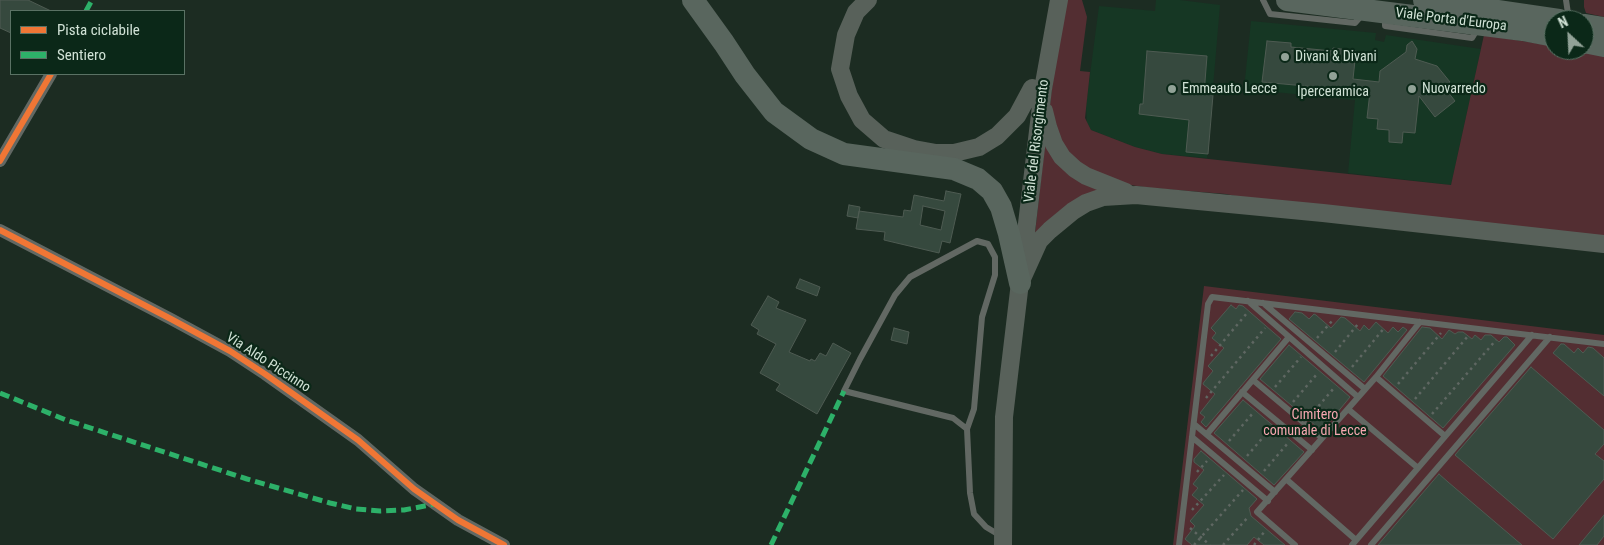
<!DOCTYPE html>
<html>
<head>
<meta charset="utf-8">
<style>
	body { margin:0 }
	#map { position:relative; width:1604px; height:545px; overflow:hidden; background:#1c2c22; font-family:"Roboto Condensed",sans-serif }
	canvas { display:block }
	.legend { position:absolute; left:10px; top:10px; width:175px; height:65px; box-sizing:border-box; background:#0b2818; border:1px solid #5a7264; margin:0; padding:6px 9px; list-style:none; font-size:15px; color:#d1e2d6 }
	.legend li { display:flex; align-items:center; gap:10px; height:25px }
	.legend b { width:25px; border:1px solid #5a7264 }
	.north { position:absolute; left:1544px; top:10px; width:50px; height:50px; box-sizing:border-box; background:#0b2818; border:1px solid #5a7264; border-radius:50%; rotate:335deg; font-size:14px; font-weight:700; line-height:20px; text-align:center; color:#d1e2d6 }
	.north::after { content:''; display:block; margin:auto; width:18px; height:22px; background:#92a297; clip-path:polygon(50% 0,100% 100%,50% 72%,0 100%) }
</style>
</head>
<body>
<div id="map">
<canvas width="1604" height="545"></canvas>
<ul class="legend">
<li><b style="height:6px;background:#f07635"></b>Pista ciclabile</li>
<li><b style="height:6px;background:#2db169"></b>Sentiero</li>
</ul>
<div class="north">N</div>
</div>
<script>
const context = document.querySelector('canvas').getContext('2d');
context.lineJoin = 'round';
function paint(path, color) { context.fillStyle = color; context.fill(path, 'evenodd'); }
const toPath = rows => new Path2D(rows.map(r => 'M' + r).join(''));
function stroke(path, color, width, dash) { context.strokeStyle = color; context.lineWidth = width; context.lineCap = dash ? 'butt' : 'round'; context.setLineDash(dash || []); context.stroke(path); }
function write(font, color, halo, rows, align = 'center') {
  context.font = font + ' "Roboto Condensed",sans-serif'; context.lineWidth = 4.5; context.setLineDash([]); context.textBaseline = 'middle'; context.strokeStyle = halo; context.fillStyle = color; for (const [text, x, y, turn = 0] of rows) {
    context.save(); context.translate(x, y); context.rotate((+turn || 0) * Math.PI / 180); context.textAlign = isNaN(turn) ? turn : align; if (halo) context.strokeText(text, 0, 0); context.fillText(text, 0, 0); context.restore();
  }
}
const built = toPath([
	[1156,0,1180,0,1220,5,1207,158,1162,154,1135,147,1091,130,1087,123,1086,105,1099,6,1155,11],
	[1251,21,1376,33,1375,40,1384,42,1386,35,1481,49,1451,185,1348,173,1355,100,1244,89]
]);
const green = toPath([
	[1063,0,1082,0,1087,17,1080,71,1090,72,1085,118,1091,130,1135,147,1162,154,1451,185,1484,35,1554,46,1554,50,1581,50,1604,53,1604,237,1240,197,1226,194,1151,188,1123,184,1101,178,1069,155,1053,124,1050,104],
	[1584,0,1604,0,1604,17,1586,13,1584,7],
	[1045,144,1102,190,1073,203,1057,213,1035,233],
	[1204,286,1604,335,1604,545,1173,545]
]);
const building = toPath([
	[0,0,28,0,51,11,11,11,11,33,0,28,0,0],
	[1267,41,1291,43,1291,47,1332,51,1333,48,1356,51,1353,79,1379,82,1380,71,1406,52,1407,45,1412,41,1417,49,1415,59,1437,66,1450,82,1444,87,1455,101,1435,117,1419,96,1415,133,1403,132,1402,143,1389,142,1389,130,1377,129,1378,119,1367,118,1370,92,1262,82,1267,41],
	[1147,51,1207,56,1204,94,1213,95,1208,154,1186,152,1189,120,1139,114,1140,104,1143,104,1147,51],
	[946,191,961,194,950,243,942,241,939,253,884,240,885,232,856,229,859,211,903,217,904,210,911,211,914,195,944,201,946,191],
	[923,206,945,211,941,230,920,225,923,206],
	[849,205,860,207,858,218,847,216,849,205],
	[800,279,820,287,817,296,796,288,800,279],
	[768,296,779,302,776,308,806,320,789,352,810,361,811,359,815,361,820,353,826,356,833,343,851,353,817,414,776,390,780,384,760,373,776,344,757,334,759,330,751,325,768,296],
	[1231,305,1236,309,1239,305,1243,306,1281,339,1206,427,1201,422,1205,417,1200,413,1215,394,1203,384,1204,382,1213,371,1208,366,1224,348,1212,338,1216,333,1211,328,1231,305],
	[1295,312,1302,313,1309,319,1314,314,1316,315,1331,328,1341,317,1345,318,1360,331,1364,325,1369,330,1376,322,1388,333,1393,327,1398,332,1403,327,1407,330,1364,382,1289,319,1295,312],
	[1422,327,1430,328,1442,339,1449,330,1455,334,1458,332,1463,332,1472,339,1475,335,1481,340,1485,335,1491,335,1499,342,1504,337,1507,337,1515,345,1443,428,1383,376,1422,327],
	[894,328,909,332,907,344,891,340,894,328],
	[1561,344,1564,344,1574,353,1578,348,1583,353,1588,347,1593,348,1604,358,1604,396,1553,353,1561,344],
	[1289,345,1350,397,1322,431,1260,379,1289,345],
	[1531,367,1604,430,1604,444,1595,454,1604,461,1604,479,1553,539,1455,455,1531,367],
	[1243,400,1304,452,1274,485,1214,433,1243,400],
	[1201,451,1257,499,1249,508,1251,516,1285,545,1264,545,1254,537,1247,545,1192,545,1185,539,1195,526,1190,521,1204,505,1192,495,1198,488,1193,484,1204,470,1194,462,1194,459,1201,451],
	[1439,474,1448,482,1522,545,1378,545,1439,474],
	[1604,515,1604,536,1597,545,1579,545,1604,515]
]);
const path = toPath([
	[1317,338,1332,321],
	[1335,352,1358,324],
	[1211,356,1247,313],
	[1352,367,1385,327],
	[1398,384,1441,333],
	[1275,387,1301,357],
	[1206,398,1265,328],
	[1415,399,1468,336],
	[1293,402,1317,374],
	[1432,414,1496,340],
	[1310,416,1334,388],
	[1229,441,1253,413],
	[1247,456,1271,428],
	[1264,471,1288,443],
	[1197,472,1207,461],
	[1192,510,1224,475],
	[1190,528,1210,545],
	[1194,545,1243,490],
	[1223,545,1249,516],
	[1254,545,1265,531]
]);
const lane = toPath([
	[1263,0,1270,14,1355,23,1362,15],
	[1566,0,1569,20],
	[1385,16,1385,26,1472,38,1478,28],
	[1248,301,1358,397],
	[1263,303,1365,389],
	[1376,377,1445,436],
	[1253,380,1322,438],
	[1242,392,1312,450],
	[1348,409,1418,468],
	[1194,424,1275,492],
	[967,429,974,409,982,317,995,275,995,257,988,244,977,241,910,277,895,295,860,359,844,391,953,418,967,429,970,493,974,514,986,527,1001,536],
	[1207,434,1289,337],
	[1192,437,1268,501],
	[1286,479,1356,540],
	[1179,545,1208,304,1212,297,1604,344],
	[1295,545,1257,512,1376,377,1420,322],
	[1352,545,1532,335],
	[1371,545,1550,337]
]);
const street = toPath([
	[0,161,51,74],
	[0,230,171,319,230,351,265,374,358,440,414,489,458,520,504,545]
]);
const secondary = toPath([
	[868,0,856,12,846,35,840,69,849,96,862,120,884,139,914,149,936,153,954,153,979,147,997,136,1017,116,1032,88],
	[1044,111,1048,127,1054,144,1062,157,1075,169,1086,176,1126,192],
	[1020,283,1039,241,1050,230,1073,211,1086,203,1103,197,1136,195,1323,213,1604,244],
	[1003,545,1004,417,1043,89,1059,0]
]);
const highway = toPath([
	[693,0,724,43,745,75,774,112,811,139,844,154,954,169,978,179,992,191,1001,207,1009,234,1020,283],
	[1287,0,1523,30,1554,36],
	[1424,0,1559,20],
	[1584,25,1604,28],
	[1584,42,1604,46]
]);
const quiet = toPath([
	[86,11,92,0],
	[0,393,66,420,247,479,330,503,356,509,380,511,404,510,435,504],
	[771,545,844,391]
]);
const cycleway = toPath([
	[0,161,51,74],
	[0,230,171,319,230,351,265,374,358,440,414,489,458,520,504,545]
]);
const markers = [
	[1285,57,5,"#92a297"],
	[1333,76,5,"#92a297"],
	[1172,89,5,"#92a297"],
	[1412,89,5,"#92a297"]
];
const streetNames = [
	["Viale Porta d'Europa",1451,20,7],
	["Viale del Risorgimento",1037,141,-83],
	["Via Aldo Piccinno",268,363,33]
];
const poiNames = [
	["Divani & Divani",1295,57],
	["Emmeauto Lecce",1182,89],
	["Nuovarredo",1422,89],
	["Iperceramica",1333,92,"center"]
];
const parkNames = [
	["Cimitero",1315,415],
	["comunale di Lecce",1315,431]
];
paint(built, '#163724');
paint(green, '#532e32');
paint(building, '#36493e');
stroke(building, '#4e5b52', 1);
stroke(path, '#5f6762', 2.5, [2.5, 4]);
stroke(lane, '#626863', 6);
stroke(street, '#626863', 12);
stroke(secondary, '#58615a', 18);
stroke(highway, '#59665e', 22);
stroke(quiet, '#2db169', 5, [10, 5]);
stroke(cycleway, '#f07635', 6);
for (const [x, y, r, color] of markers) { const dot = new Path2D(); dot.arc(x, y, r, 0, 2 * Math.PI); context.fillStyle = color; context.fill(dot); stroke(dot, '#0b2818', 2); }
write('14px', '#d1e2d6', '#0b2818', streetNames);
write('14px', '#d1e2d6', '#0b2818', poiNames, 'left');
write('14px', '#f7a7b0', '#0b2818', parkNames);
</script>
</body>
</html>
